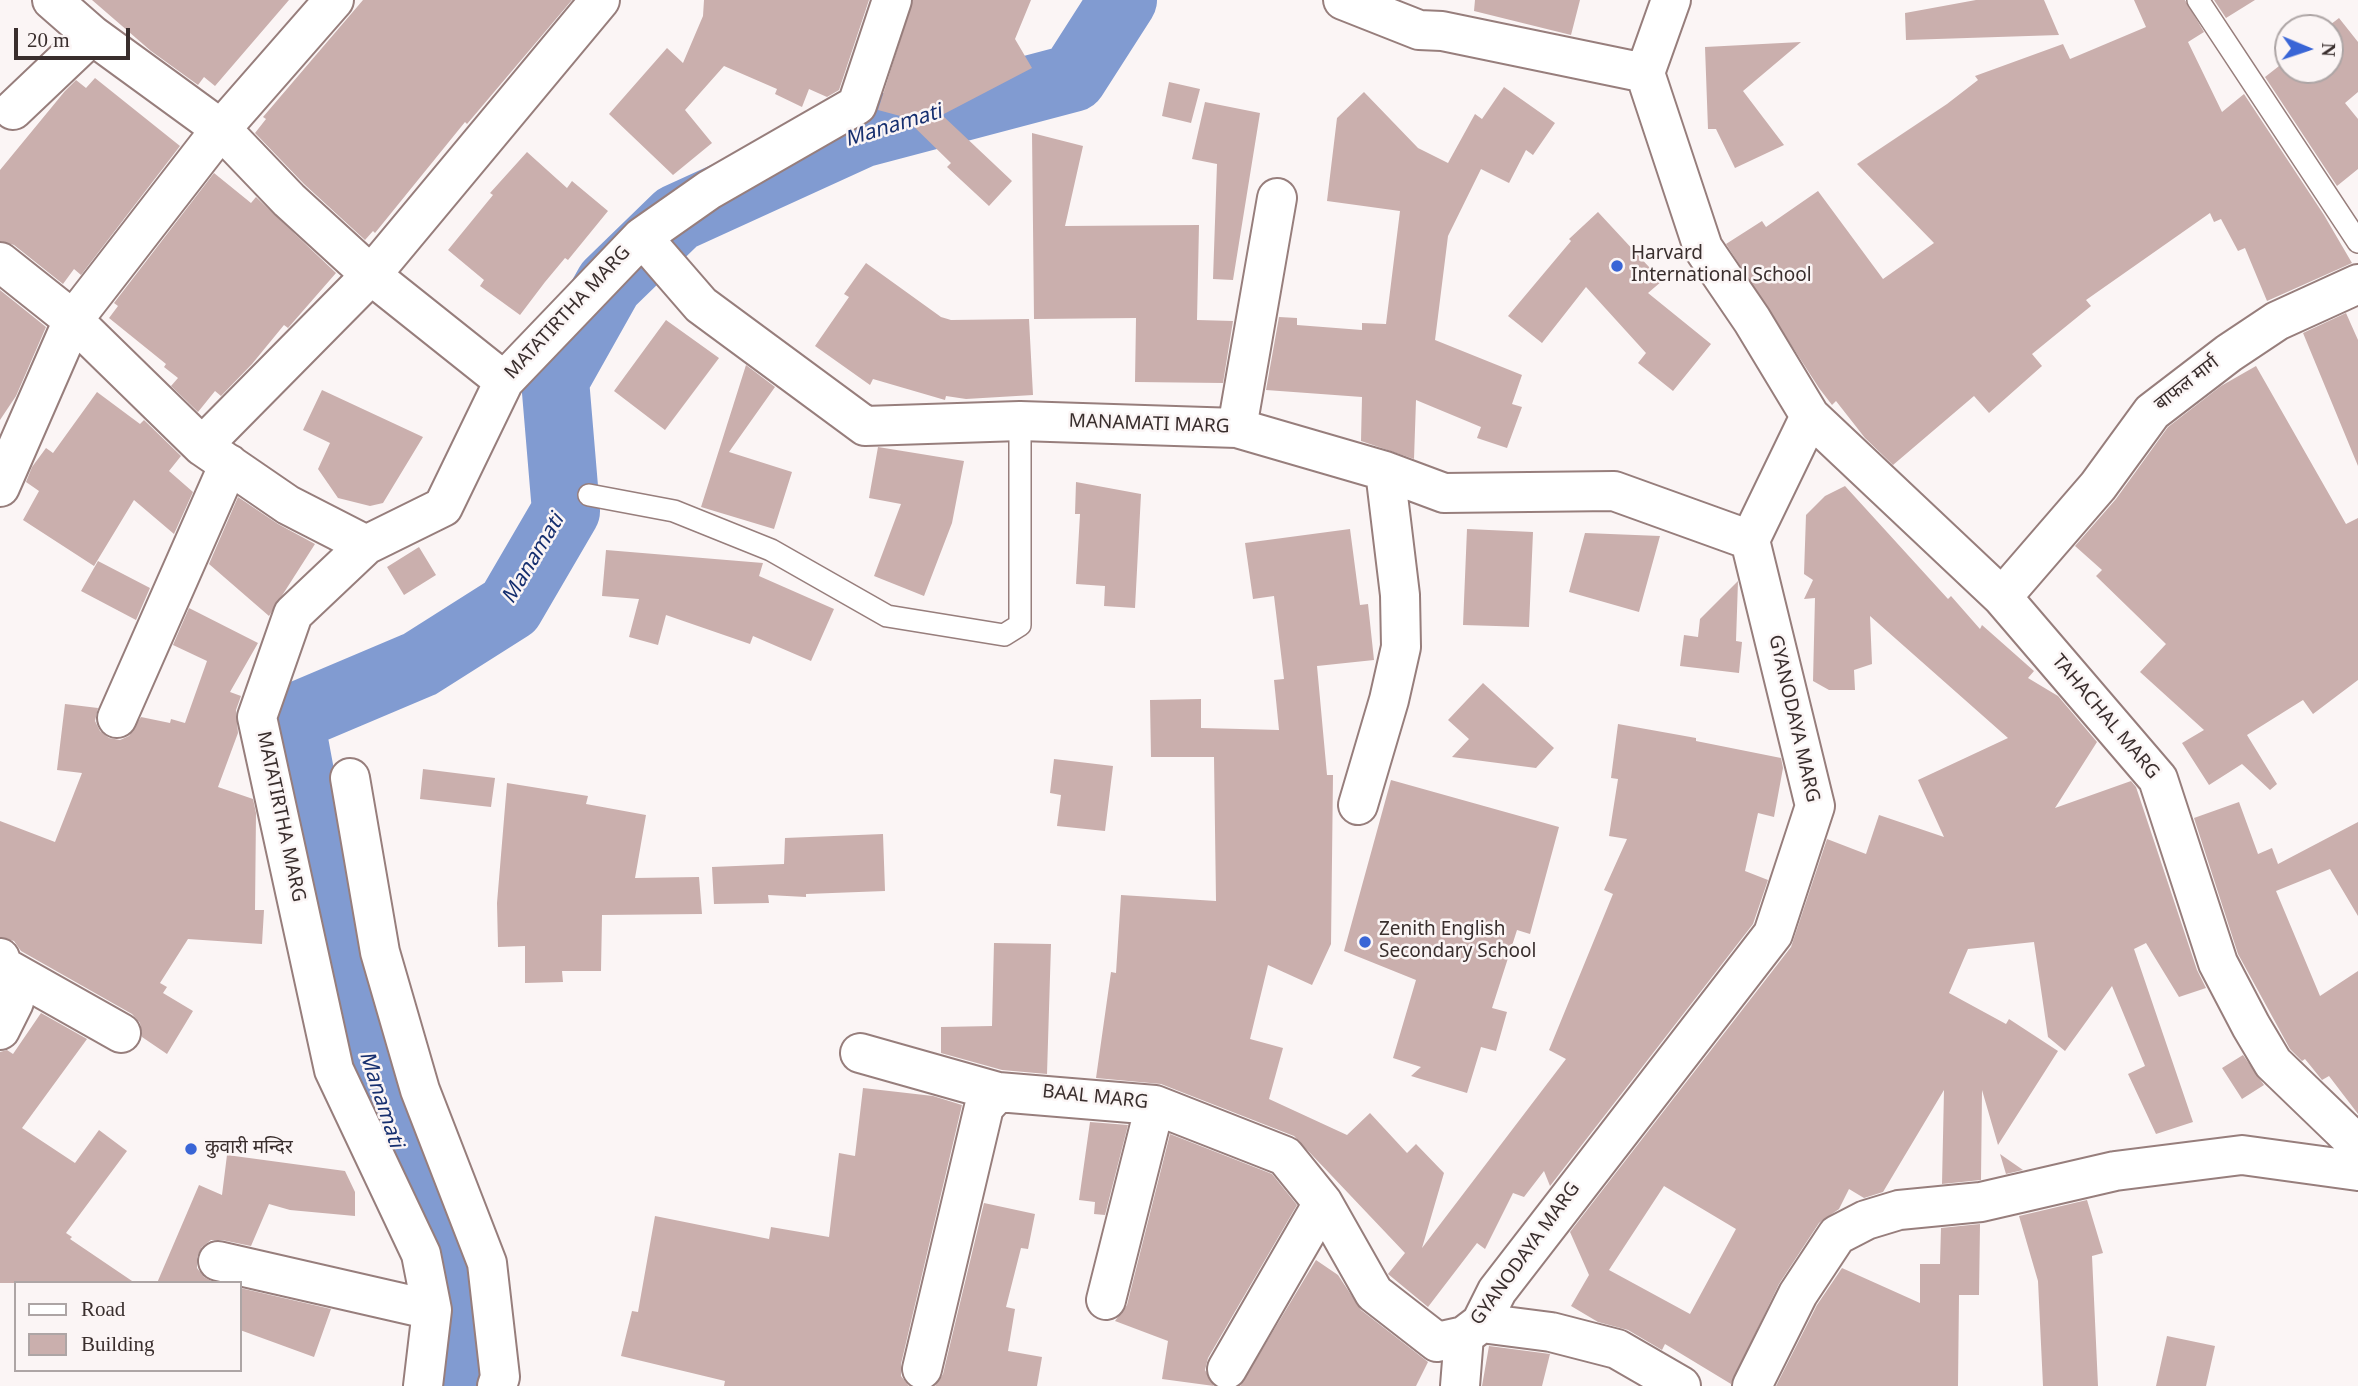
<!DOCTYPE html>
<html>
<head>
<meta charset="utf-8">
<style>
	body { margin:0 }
	#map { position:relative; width:2358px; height:1386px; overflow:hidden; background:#fbf5f5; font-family:Georgia,serif }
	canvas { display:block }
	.legend { position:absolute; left:14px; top:1281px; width:228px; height:91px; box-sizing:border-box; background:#fbf5f5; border:2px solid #ada5a5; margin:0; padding:9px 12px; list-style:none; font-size:21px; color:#392e2d }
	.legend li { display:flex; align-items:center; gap:14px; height:35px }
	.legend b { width:35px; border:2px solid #ada5a5 }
	.north { position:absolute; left:2274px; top:14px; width:70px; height:70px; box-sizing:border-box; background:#fbf5f5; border:2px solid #ada5a5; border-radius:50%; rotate:92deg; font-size:19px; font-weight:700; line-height:28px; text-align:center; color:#392e2d }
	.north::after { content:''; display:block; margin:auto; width:24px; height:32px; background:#3965d6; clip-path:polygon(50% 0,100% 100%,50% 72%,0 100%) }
	.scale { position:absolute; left:14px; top:28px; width:116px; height:32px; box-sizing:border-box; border:4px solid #392e2d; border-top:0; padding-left:9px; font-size:21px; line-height:24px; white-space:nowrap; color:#392e2d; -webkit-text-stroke:5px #fbf5f5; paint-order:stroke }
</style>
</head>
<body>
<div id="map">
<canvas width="2358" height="1386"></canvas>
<ul class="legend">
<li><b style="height:9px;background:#fff"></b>Road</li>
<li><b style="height:19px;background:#caafad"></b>Building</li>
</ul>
<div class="north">N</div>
<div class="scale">20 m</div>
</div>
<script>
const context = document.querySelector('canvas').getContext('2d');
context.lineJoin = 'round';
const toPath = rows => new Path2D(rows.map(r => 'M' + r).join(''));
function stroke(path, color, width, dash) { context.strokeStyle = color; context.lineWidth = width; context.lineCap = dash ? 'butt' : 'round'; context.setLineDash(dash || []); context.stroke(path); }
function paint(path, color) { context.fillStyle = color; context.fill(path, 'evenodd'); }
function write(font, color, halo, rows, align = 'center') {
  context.font = font + ' Georgia,"Noto Sans Devanagari",serif'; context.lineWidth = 5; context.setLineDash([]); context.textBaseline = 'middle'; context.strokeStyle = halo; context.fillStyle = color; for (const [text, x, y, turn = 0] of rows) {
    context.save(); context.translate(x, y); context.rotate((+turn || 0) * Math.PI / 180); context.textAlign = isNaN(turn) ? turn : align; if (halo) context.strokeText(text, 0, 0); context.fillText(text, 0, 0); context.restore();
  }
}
const river = toPath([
	[455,1386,449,1277,381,1119,327,918,290,719,420,664,510,607,566,511,555,380,609,284,677,218,861,134,1073,78,1123,0]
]);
const building = toPath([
	[92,0,289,0,215,86,204,77,198,85,151,51],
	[363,0,572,0,467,124,465,122,375,233,373,231,365,240,304,184,255,133,266,119,263,117],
	[704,0,869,0,839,90,827,97,809,89,802,107,775,94,777,89,724,66,685,110,712,143,673,175,609,114,667,48,683,63,703,16],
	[913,0,1031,0,1015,39,1032,68,942,115,1012,181,989,206,947,167,951,163,904,117,878,110],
	[1475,0,1580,0,1571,35,1474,11],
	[1976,0,2044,0,2059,35,1906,40,1905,13],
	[2134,0,2185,0,2204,32,2188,42,2222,112,2244,94,2324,215,2352,263,2267,301,2245,248,2238,251,2221,219,2214,222,2210,213,2086,300,2091,306,2032,354,2042,366,1989,413,1974,396,1893,465,1865,438,1836,401,1832,405,1819,388,1726,244,1762,221,1766,227,1818,191,1883,279,1934,243,1857,164,1947,104,1978,80,1975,76,2063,44,2070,59,2146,27],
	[2214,0,2255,0,2226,18],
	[2339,18,2358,42,2358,92,2345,103,2358,119,2358,169,2337,186,2265,77,2288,59,2288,70,2330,70,2330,28,2326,28],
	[1801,42,1743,91,1784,145,1735,168,1716,129,1708,129,1705,47],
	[95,78,180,146,81,275,74,269,63,284,14,245,0,241,0,170,65,91,76,80,86,88],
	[1169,82,1200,89,1191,123,1162,116],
	[1504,87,1555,123,1533,155,1526,150,1509,183,1481,169,1448,236,1435,340,1522,375,1512,404,1522,407,1507,448,1477,438,1481,427,1416,400,1414,459,1361,441,1362,397,1266,390,1279,317,1297,318,1297,325,1362,330,1362,323,1386,324,1400,211,1327,201,1337,118,1364,92,1418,148,1448,163,1475,114,1482,119],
	[1205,102,1260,113,1233,280,1213,279,1217,164,1192,159],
	[1032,133,1083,146,1065,226,1199,225,1197,320,1233,321,1223,383,1135,382,1136,318,1034,319],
	[527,152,567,188,572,181,608,211,568,260,565,258,545,282,520,315,480,286,484,280,448,250,493,195,490,193],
	[214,173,251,203,256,197,336,273,288,328,284,325,252,364,221,396,215,391,198,412,171,386,178,378,164,367,166,364,109,318,118,306,114,303],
	[1598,212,1662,281,1648,293,1711,344,1673,391,1638,363,1646,353,1586,287,1542,343,1508,316,1571,241,1569,239],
	[866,263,941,317,951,320,1029,319,1033,395,966,399,946,396,945,400,873,379,870,385,815,346,849,297,844,294],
	[0,290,46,327,16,396,0,420],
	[2346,313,2358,340,2358,466,2303,333],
	[666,320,719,358,665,430,614,391],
	[746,365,775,387,729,452,792,472,774,529,701,507],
	[2256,366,2346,524,2358,518,2358,680,2313,714,2303,700,2247,735,2277,784,2270,790,2242,764,2209,785,2182,743,2204,730,2140,672,2166,644,2096,576,2102,570,2075,546,2116,499,2168,427,2221,386],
	[322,390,423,437,383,503,370,506,338,498,318,469,330,443,303,430],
	[97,392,140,424,144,420,181,456,169,471,193,492,174,534,134,500,94,566,23,520,39,491,26,482,32,467,46,448,53,453],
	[878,447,964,461,952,523,924,596,874,576,901,504,869,498],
	[1076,482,1141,494,1135,608,1104,606,1105,586,1076,584,1080,514,1075,514],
	[1845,486,1948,599,1951,596,1980,629,1982,625,2034,671,2028,678,2058,696,2097,742,2055,808,2131,781,2136,787,2197,970,2206,988,2179,997,2146,943,2134,949,2193,1122,2156,1134,2128,1074,2145,1066,2112,986,2065,1051,2048,1037,2034,942,1968,949,1949,993,2006,1024,2009,1019,2058,1051,1998,1145,1982,1090,1981,1180,1942,1184,1944,1090,1883,1192,1864,1198,1849,1189,1839,1209,1819,1223,1779,1284,1731,1384,1665,1344,1662,1350,1628,1330,1598,1322,1571,1306,1589,1275,1570,1232,1791,947,1827,839,1866,854,1879,815,1944,837,1918,780,2008,738,1870,616,1872,664,1854,670,1855,690,1829,690,1813,681,1815,598,1804,599,1813,580,1804,574,1806,515,1825,496],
	[1664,1186,1736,1229,1690,1314,1609,1270],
	[238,497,278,524,315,544,269,616,209,564],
	[1350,529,1360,605,1368,604,1374,660,1317,666,1327,775,1333,775,1331,944,1312,985,1268,965,1250,1039,1283,1048,1269,1099,1347,1135,1370,1113,1407,1153,1416,1144,1444,1173,1422,1248,1566,1059,1549,1050,1613,894,1604,890,1627,839,1609,836,1618,779,1611,778,1618,724,1696,738,1696,741,1781,758,1783,768,1774,817,1758,813,1745,871,1768,880,1753,924,1550,1186,1544,1171,1524,1197,1513,1193,1485,1249,1477,1243,1428,1307,1388,1274,1405,1253,1294,1136,1161,1084,1096,1078,1111,972,1116,973,1121,895,1216,901,1214,757,1151,757,1150,700,1201,699,1201,728,1279,730,1274,680,1284,679,1274,596,1253,599,1245,543],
	[1467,529,1533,532,1529,627,1463,625],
	[1585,533,1660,536,1639,612,1569,592],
	[419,547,436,575,404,595,387,567],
	[606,550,763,563,759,576,834,609,811,661,753,636,750,644,666,615,658,645,629,637,639,599,602,596],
	[98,561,150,588,136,620,81,591],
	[1738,581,1736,641,1742,642,1739,673,1680,666,1684,635,1698,637,1700,619],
	[189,608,258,643,230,692,241,696,236,710,238,733,218,787,253,799,256,813,255,910,264,910,262,944,188,939,160,983,167,987,163,993,193,1011,167,1054,142,1037,140,1023,132,1014,21,951,14,941,0,937,0,821,55,842,82,773,57,770,65,704,98,708,95,721,100,731,109,738,120,740,129,736,141,717,170,723,171,719,185,723,207,661,173,645],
	[1483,683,1554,748,1536,768,1452,757,1469,739,1448,720],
	[1054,759,1113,766,1105,831,1057,826,1061,795,1050,793],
	[423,769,495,778,491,807,420,799],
	[1391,780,1559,827,1530,934,1517,930,1492,1008,1507,1012,1496,1051,1481,1047,1467,1093,1411,1076,1421,1067,1393,1058,1416,980,1344,951],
	[507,783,588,796,586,804,646,815,635,878,699,877,702,914,602,915,601,971,562,971,563,982,525,983,525,946,498,947,497,903],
	[2239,802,2258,854,2272,848,2278,864,2358,822,2358,916,2330,869,2276,891,2320,996,2358,971,2358,1114,2329,1076,2322,1080,2305,1059,2302,1061,2290,1049,2238,954,2194,818],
	[883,834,885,891,806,894,806,897,768,895,769,903,714,904,712,867,784,864,785,838],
	[994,943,1051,944,1047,1074,1002,1070,941,1053,941,1027,992,1026],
	[41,1013,87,1039,22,1128,75,1163,99,1130,127,1151,66,1233,72,1237,70,1239,135,1283,0,1283,0,1052,7,1050,13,1054],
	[2243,1055,2264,1085,2242,1099,2222,1068],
	[863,1088,933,1096,962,1105,901,1364,901,1376,909,1386,724,1386,725,1381,621,1356,632,1311,638,1312,655,1216,769,1239,771,1227,829,1237,839,1153,855,1156],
	[1090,1122,1128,1125,1105,1215,1094,1214,1095,1202,1079,1200],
	[1170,1134,1272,1174,1297,1205,1208,1358,1205,1370,1214,1386,1162,1379,1168,1341,1115,1321,1127,1305],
	[2000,1154,2023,1170,2006,1174],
	[227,1155,345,1171,355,1192,355,1216,290,1210,269,1204,251,1246,222,1240,211,1240,202,1247,197,1257,197,1268,204,1277,215,1283,157,1283,199,1185,222,1195],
	[2087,1200,2103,1253,2092,1256,2098,1386,2043,1386,2038,1281,2019,1216],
	[984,1203,1035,1214,1028,1249,1021,1248,1006,1307,1015,1309,1008,1351,1042,1357,1037,1386,935,1386,943,1374],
	[1980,1224,1979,1295,1959,1295,1958,1386,1776,1386,1817,1305,1842,1268,1920,1303,1920,1264,1940,1264,1941,1228],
	[1316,1260,1338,1275,1361,1310,1428,1362,1416,1386,1240,1386],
	[240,1288,331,1309,314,1357,240,1330],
	[2167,1336,2215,1346,2206,1386,2156,1386],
	[1489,1346,1550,1354,1542,1386,1482,1386]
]);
const service = toPath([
	[2198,0,2358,242],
	[589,495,674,511,771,550,887,616,1004,635,1020,625,1020,421]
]);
const minor = toPath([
	[52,0,92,35,221,129,289,200,371,275,504,381],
	[1343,0,1419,30,1442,31,1645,73],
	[13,110,92,35],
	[642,237,701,305,865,426,1020,421,1237,428,1385,471,1444,493,1614,491,1750,540],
	[0,262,73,320,202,446,288,505,366,545],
	[1810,416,2002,597,2158,779,2218,963,2251,1026,2273,1063,2358,1145],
	[1237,428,1277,198],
	[202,446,371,275,600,0],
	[0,487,73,320,221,129,334,0],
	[2002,597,2098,486,2152,412,2229,353,2277,321,2358,284],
	[117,718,229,464],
	[350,778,380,952,420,1090,487,1263,500,1377,497,1386],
	[1358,805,1389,700,1401,647,1400,595,1385,471],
	[0,958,14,1002,0,1030],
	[4,967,121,1033],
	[860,1053,998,1092],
	[218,1261,432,1310],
	[1106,1300,1155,1105],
	[1481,1323,1551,1332,1617,1349,1681,1386],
	[922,1369,984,1107,998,1092,1155,1105,1285,1156,1323,1203,1374,1293,1437,1342,1464,1336],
	[1227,1369,1323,1203],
	[423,1386,432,1310,421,1254,334,1070,257,717,293,614,366,545,443,507,504,381,642,237,709,190,857,105,892,0],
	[1460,1386,1464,1336,1481,1323,1497,1291,1773,934,1815,806,1750,540,1810,416,1752,320,1703,248,1645,73,1671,0],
	[1752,1386,1798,1294,1837,1235,1866,1220,1899,1210,1981,1202,2115,1171,2242,1155,2358,1171]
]);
const markers = [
	[1617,266,7,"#3965d6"],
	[1365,942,7,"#3965d6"],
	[191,1149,7,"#3965d6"]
];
const poiNames = [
	["Harvard",1631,255],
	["International School",1631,277],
	["Zenith English",1379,931],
	["Secondary School",1379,953],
	["कुवारी मन्दिर",205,1149]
];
const streetNames = [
	["MATATIRTHA MARG",569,314,-47],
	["बाफल मार्ग",2188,385,-38],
	["MANAMATI MARG",1149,426,2],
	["TAHACHAL MARG",2104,718,50],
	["GYANODAYA MARG",1792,719,77],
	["MATATIRTHA MARG",279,817,78],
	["BAAL MARG",1095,1099,6],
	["GYANODAYA MARG",1527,1255,-54]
];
const waterNames = [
	["Manamati",894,128,-17],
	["Manamati",535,560,-59],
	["Manamati",379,1100,72]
];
stroke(river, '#819bd1', 68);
paint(building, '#caafad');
stroke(service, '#977e7c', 24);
stroke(minor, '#977e7c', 42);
stroke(service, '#fff', 21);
stroke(minor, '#fff', 38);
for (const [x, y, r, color] of markers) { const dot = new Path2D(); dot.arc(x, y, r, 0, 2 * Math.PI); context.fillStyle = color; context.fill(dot); stroke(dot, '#fbf5f5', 2.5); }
write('19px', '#392e2d', '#fbf5f5', poiNames, 'left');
write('19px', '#392e2d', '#fbf5f5', streetNames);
write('italic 21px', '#162f6f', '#fbf5f5', waterNames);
</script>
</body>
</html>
